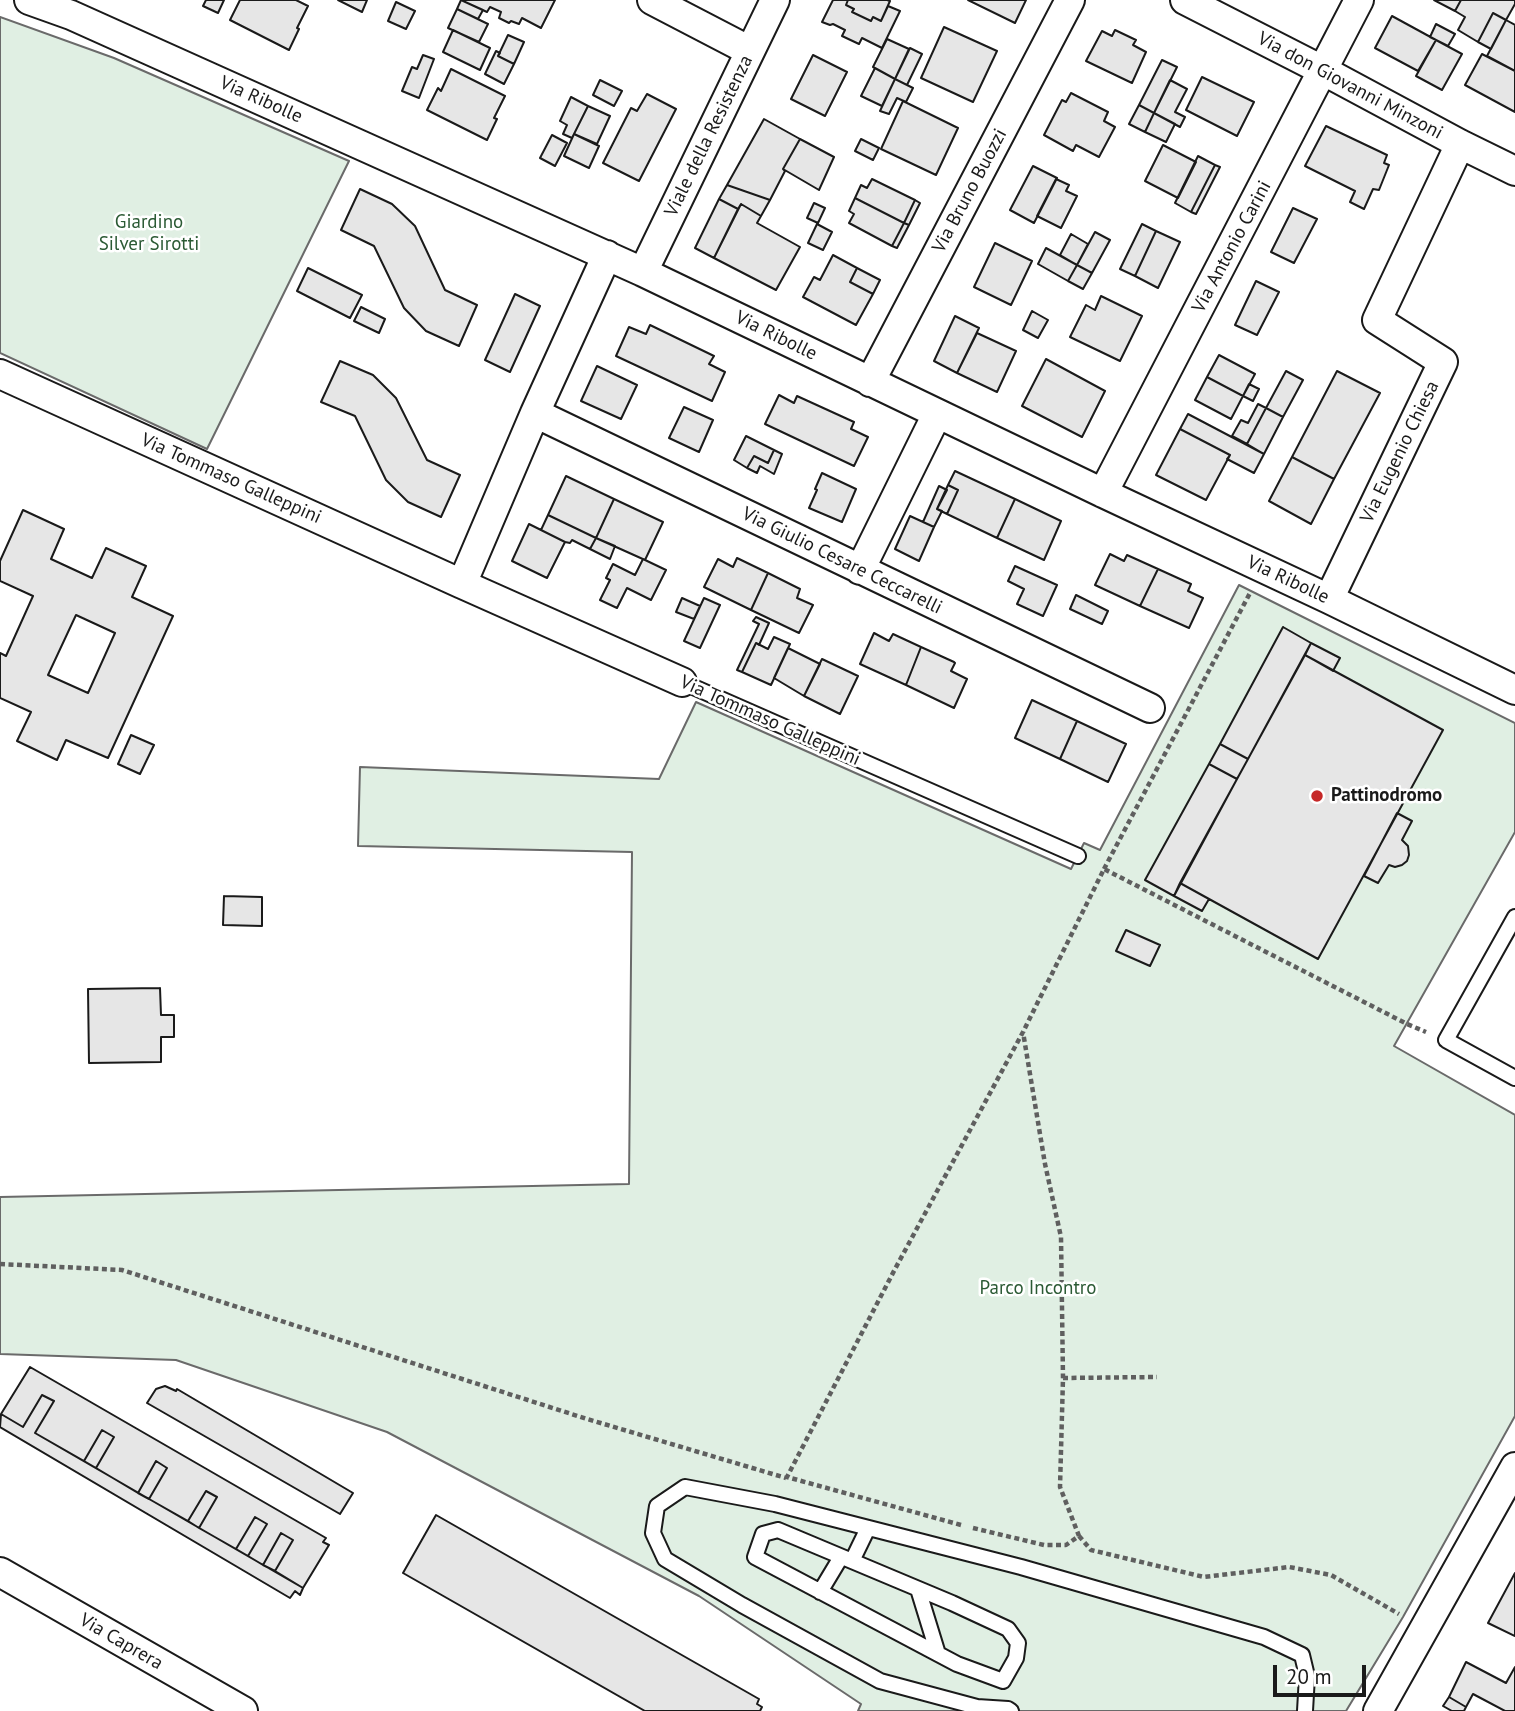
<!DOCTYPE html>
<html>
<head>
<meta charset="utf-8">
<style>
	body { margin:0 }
	#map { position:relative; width:1515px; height:1711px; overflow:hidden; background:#fff; font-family:"PT Sans",sans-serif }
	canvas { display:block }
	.scale { position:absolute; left:1273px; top:1665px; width:93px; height:32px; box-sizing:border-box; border:4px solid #1a1a1a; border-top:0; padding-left:9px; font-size:21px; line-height:24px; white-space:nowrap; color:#1a1a1a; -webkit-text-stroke:5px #fff; paint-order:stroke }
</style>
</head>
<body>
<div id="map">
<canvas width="1515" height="1711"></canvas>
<div class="scale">20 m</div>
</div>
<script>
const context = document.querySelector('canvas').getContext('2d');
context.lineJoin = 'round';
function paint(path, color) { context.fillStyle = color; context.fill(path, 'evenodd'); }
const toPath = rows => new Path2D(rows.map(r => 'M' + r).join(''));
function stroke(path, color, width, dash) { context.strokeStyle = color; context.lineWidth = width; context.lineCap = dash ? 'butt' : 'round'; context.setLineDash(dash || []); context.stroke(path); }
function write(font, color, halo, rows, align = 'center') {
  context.font = font + ' "PT Sans",sans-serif'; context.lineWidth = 5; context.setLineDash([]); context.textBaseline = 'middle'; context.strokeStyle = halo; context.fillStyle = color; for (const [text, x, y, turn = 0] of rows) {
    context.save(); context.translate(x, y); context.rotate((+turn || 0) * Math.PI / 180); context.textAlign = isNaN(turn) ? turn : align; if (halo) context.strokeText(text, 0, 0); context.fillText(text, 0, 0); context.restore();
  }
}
const green = toPath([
	[0,17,114,58,349,161,207,449,0,353,0,17],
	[1239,585,1515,723,1515,832,1394,1046,1515,1115,1515,1416,1403,1617,1346,1711,858,1711,861,1704,699,1596,387,1432,176,1360,0,1354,0,1197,629,1184,632,852,358,846,360,767,659,779,696,702,1071,869,1084,843,1100,850,1239,585]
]);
const building = toPath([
	[206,0,224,0,218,13,203,6,206,0],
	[240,0,296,0,308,6,297,28,299,29,289,50,230,20,240,0],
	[338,0,367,0,362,12,338,0],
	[461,0,555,0,541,28,522,18,519,24,511,21,509,23,499,18,501,12,490,7,487,12,461,0],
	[461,0,483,10,478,19,457,9,461,0],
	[833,0,848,0,846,5,854,9,852,12,871,21,873,17,881,21,888,6,900,11,882,48,862,38,859,44,842,36,845,30,833,24,830,25,822,22,833,0],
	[848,0,887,0,890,1,881,21,873,17,871,21,852,12,854,9,846,5,848,0],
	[968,0,1026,0,1015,23,968,0],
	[1434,0,1461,0,1455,11,1434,0],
	[1461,0,1515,0,1515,4,1506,20,1493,13,1478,42,1458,30,1465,17,1455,11,1461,0],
	[396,2,415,11,406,29,388,21,396,2],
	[457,9,488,24,479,42,448,28,457,9],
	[1493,13,1506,20,1491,49,1478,42,1493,13],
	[1392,16,1436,40,1418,71,1375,48,1392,16],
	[1506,20,1515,25,1515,71,1487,56,1506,20],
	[1436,24,1455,34,1448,46,1430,37,1436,24],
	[944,27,997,51,973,102,921,78,944,27],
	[453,30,490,48,480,70,443,52,453,30],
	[1115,30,1136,40,1133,45,1146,52,1132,83,1086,61,1102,31,1112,36,1115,30],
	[508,35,524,42,514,64,498,56,508,35],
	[887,39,909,49,895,79,873,67,887,39],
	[1436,40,1462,54,1442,90,1416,76,1436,40],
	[910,48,922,54,907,85,895,79,910,48],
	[496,51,500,53,498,56,514,64,504,84,485,74,496,51],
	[1482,54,1515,71,1515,112,1465,85,1482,54],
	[423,55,434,59,419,98,402,91,412,67,417,69,423,55],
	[813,55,847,72,825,116,791,99,813,55],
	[1162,60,1177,67,1154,113,1139,105,1162,60],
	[875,68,895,79,882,106,861,96,875,68],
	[451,69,505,96,494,118,497,119,487,140,427,110,438,88,441,91,451,69],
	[1202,77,1254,102,1237,136,1186,110,1202,77],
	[895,79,913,88,906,102,897,98,889,114,880,111,895,79],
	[600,80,622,91,614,106,593,95,600,80],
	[1170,80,1187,89,1175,112,1185,117,1180,127,1154,113,1170,80],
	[1071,93,1108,112,1104,121,1115,127,1099,157,1076,145,1073,151,1044,135,1062,100,1066,102,1071,93],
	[647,94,676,109,639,181,603,163,631,108,637,111,647,94],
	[571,97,588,106,572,138,563,134,567,125,560,121,571,97],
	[903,101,958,128,936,175,881,149,903,101],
	[1139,105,1154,113,1145,132,1129,124,1139,105],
	[588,106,610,116,597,144,574,134,588,106],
	[1154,113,1175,124,1166,142,1145,132,1154,113],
	[764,119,800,139,783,169,785,171,770,200,727,185,764,119],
	[1326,126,1387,155,1384,163,1389,165,1379,190,1373,189,1364,209,1350,202,1355,191,1305,166,1326,126],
	[574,134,599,146,589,168,564,156,574,134],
	[552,135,567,143,555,166,540,158,552,135],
	[800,139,834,157,819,190,783,169,800,139],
	[861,139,879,148,873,160,855,151,861,139],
	[1163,145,1196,162,1178,198,1145,181,1163,145],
	[1198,156,1215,165,1191,212,1175,203,1198,156],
	[1215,165,1220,167,1196,214,1191,212,1215,165],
	[1033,166,1057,178,1034,223,1010,210,1033,166],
	[872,179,915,200,904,223,855,198,861,185,867,188,872,179],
	[1056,179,1069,185,1066,191,1077,196,1061,228,1037,216,1056,179],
	[727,185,770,200,761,216,741,204,738,209,719,199,727,185],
	[360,189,392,204,415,226,445,290,477,305,459,346,426,331,404,308,374,246,341,230,360,189],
	[855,198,904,223,892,246,849,223,854,214,849,211,855,198],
	[719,199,738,209,714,258,695,248,719,199],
	[915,200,920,203,909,225,904,223,915,200],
	[814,203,825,208,818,223,807,218,814,203],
	[741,204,761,216,757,223,800,247,776,290,714,258,741,204],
	[1293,208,1317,219,1294,263,1271,252,1293,208],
	[904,223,909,225,897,248,892,246,904,223],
	[817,224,832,232,823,250,808,243,817,224],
	[1142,224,1156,231,1135,276,1120,269,1142,224],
	[1156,231,1180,242,1158,288,1135,276,1156,231],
	[1095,232,1110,240,1092,273,1077,265,1095,232],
	[1071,234,1088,244,1077,265,1060,255,1071,234],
	[995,243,1032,261,1011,305,974,287,995,243],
	[1046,248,1077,265,1068,281,1038,264,1046,248],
	[833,255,857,268,850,282,873,294,856,325,803,297,814,277,820,280,833,255],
	[1077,265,1092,273,1083,289,1068,281,1077,265],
	[308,268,362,295,350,318,297,291,308,268],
	[857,268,880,280,873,294,850,282,857,268],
	[1256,281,1279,292,1257,335,1235,325,1256,281],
	[515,294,540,306,510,372,485,360,515,294],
	[1101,296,1142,316,1120,361,1070,337,1086,305,1095,310,1101,296],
	[361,307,385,319,379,333,354,321,361,307],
	[1032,311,1048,320,1038,338,1023,330,1032,311],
	[955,316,979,328,957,373,934,361,955,316],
	[650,325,714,356,709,364,725,372,712,401,616,356,629,327,646,334,650,325],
	[977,333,1016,351,997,392,957,373,977,333],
	[1219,355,1255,374,1243,396,1207,377,1219,355],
	[1046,359,1105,391,1082,437,1022,406,1046,359],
	[340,361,373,375,396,398,427,460,460,475,441,517,408,502,386,480,355,416,321,402,340,361],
	[597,366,637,385,621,419,581,401,597,366],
	[1286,371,1303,380,1283,417,1266,408,1286,371],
	[1337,371,1380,393,1334,479,1292,457,1337,371],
	[1207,377,1243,396,1231,419,1195,400,1207,377],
	[1249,384,1259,389,1253,401,1243,396,1249,384],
	[779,395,794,403,797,396,854,422,851,429,868,437,854,466,765,424,779,395],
	[1258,404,1266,408,1247,444,1232,436,1241,420,1248,423,1258,404],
	[684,407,713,420,699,452,669,438,684,407],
	[1266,408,1283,417,1264,454,1247,444,1266,408],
	[1188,414,1264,454,1254,473,1227,459,1230,455,1180,429,1188,414],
	[1180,429,1230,455,1206,500,1156,475,1180,429],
	[746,436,774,450,768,463,754,456,747,468,734,460,746,436],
	[774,450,782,454,774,474,760,466,757,473,747,468,754,456,768,463,774,450],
	[1292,457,1334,479,1311,524,1269,501,1292,457],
	[955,471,1015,499,997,538,947,514,958,490,948,485,955,471],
	[822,473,856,489,842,522,809,508,817,490,815,489,822,473],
	[566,476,614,499,596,538,548,515,566,476],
	[948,485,958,490,947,514,937,509,948,485],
	[939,486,947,490,937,509,942,511,934,527,923,522,939,486],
	[614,499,663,522,645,560,596,538,614,499],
	[1015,499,1061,521,1044,560,997,538,1015,499],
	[23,510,64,529,51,559,92,578,106,548,146,566,132,597,173,616,108,758,66,740,57,760,17,741,31,712,0,698,0,653,6,656,33,596,0,581,0,561,23,510],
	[76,615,115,633,88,693,48,675,76,615],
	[548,515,596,538,590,549,572,540,570,543,565,542,541,530,548,515],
	[910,516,934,527,919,561,895,549,910,516],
	[529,524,565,542,547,578,512,561,529,524],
	[596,538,615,546,610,559,590,549,596,538],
	[1110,554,1124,561,1127,555,1158,569,1140,606,1095,585,1110,554],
	[737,558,768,573,751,610,704,587,718,559,733,567,737,558],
	[643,559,666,570,651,600,627,588,617,608,600,600,610,580,606,578,613,564,635,575,643,559],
	[1015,566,1057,585,1043,616,1017,604,1024,589,1008,581,1015,566],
	[1158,569,1191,584,1188,591,1203,598,1189,628,1140,606,1158,569],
	[768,573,800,589,797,598,813,605,799,633,751,610,768,573],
	[1076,595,1108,611,1102,624,1070,609,1076,595],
	[682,598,700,606,694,619,676,612,682,598],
	[704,598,720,605,700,648,684,641,704,598],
	[756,617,769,623,759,645,756,643,742,672,737,670,759,624,753,621,756,617],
	[1283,627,1311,643,1248,759,1220,744,1283,627],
	[874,633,889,641,893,634,921,647,906,685,860,664,874,633],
	[774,637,790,644,771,685,742,672,756,643,768,649,774,637],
	[1311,643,1340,658,1333,671,1305,655,1311,643],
	[921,647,954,662,955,663,951,671,967,679,954,708,906,685,921,647],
	[788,648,820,664,804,696,774,678,788,648],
	[1305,655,1443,730,1318,959,1180,883,1305,655],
	[822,659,858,676,840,714,804,696,822,659],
	[1032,700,1077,721,1060,759,1015,738,1032,700],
	[1077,721,1126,744,1108,782,1060,759,1077,721],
	[131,735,154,745,140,774,118,764,131,735],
	[1220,744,1248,759,1237,779,1209,764,1220,744],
	[1209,764,1237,779,1174,896,1145,880,1209,764],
	[1397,813,1412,821,1402,840,1408,846,1409,855,1407,861,1402,865,1395,867,1389,865,1378,883,1364,876,1397,813],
	[1180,883,1209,899,1202,911,1174,896,1180,883],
	[224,896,262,897,262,926,223,925,224,896],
	[1126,930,1160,945,1150,966,1116,951,1126,930],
	[160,988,161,1015,174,1015,174,1037,161,1037,161,1062,89,1063,88,989,160,988],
	[30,1367,326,1538,323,1542,329,1545,303,1588,275,1571,293,1540,281,1533,263,1565,248,1556,267,1524,255,1517,236,1549,199,1528,217,1497,206,1491,188,1521,149,1499,167,1468,156,1461,138,1493,96,1468,114,1437,102,1430,84,1461,35,1433,54,1401,42,1395,23,1427,1,1414,30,1367],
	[165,1386,176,1391,177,1389,353,1493,340,1514,147,1403,156,1389,165,1386],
	[42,1395,54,1401,35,1433,303,1588,300,1595,295,1591,290,1598,0,1427,1,1414,23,1427,42,1395],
	[102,1430,114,1437,96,1468,84,1461,102,1430],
	[156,1461,167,1468,149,1499,138,1493,156,1461],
	[206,1491,217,1497,199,1528,188,1521,206,1491],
	[436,1515,759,1699,757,1704,762,1707,760,1711,645,1711,403,1573,436,1515],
	[255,1517,267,1524,248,1556,236,1549,255,1517],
	[281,1533,293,1540,275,1571,263,1565,281,1533],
	[1515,1573,1515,1636,1488,1623,1515,1573],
	[1466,1662,1506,1683,1515,1667,1515,1711,1505,1711,1473,1694,1466,1707,1449,1697,1466,1662],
	[1449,1697,1466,1707,1464,1711,1452,1711,1443,1706,1449,1697]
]);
const path = toPath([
	[1104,869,1250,593],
	[0,1264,122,1270,587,1419,786,1478],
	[1063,1378,1157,1377],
	[961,1525,787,1477,895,1269,1023,1032,1104,869,1407,1024,1426,1032],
	[973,1528,1044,1545,1066,1545,1079,1536,1060,1487,1063,1378,1061,1237,1045,1164,1023,1032],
	[1079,1536,1091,1550,1204,1577,1289,1567,1331,1575,1399,1614]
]);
const service = toPath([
	[682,682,1078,856],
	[1515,917,1446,1040,1515,1078],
	[778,1530,952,1603,1008,1629,1018,1643,1016,1658,1003,1681,957,1664,755,1557,763,1534,778,1530],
	[852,1561,868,1528],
	[918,1589,938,1654],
	[820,1592,841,1557],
	[1011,1711,1008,1709,977,1707,880,1681,742,1605,665,1559,653,1533,657,1506,685,1487,775,1504,1021,1567,1264,1637,1302,1655,1307,1676,1305,1711]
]);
const minor = toPath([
	[29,0,71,15,643,272,1103,493,1329,599,1515,690],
	[652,0,750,51],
	[1185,0,1324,71,1460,144,1515,171],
	[643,272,775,0],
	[0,374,462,584,535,413,607,255],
	[870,382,1070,0],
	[535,413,1150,708],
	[1103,493,1359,0],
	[860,570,937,414],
	[462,584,682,682],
	[1329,599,1443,362,1377,320,1460,144],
	[0,1572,243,1711],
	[1378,1711,1515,1467]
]);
const markers = [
	[1317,796,7,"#c62828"]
];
const streetNames = [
	["Via don Giovanni Minzoni",1350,86,28],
	["Via Ribolle",261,100,24],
	["Viale della Resistenza",709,136,-64],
	["Via Bruno Buozzi",970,191,-62],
	["Via Antonio Carini",1232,247,-62],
	["Via Ribolle",776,336,26],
	["Via Eugenio Chiesa",1400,452,-64],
	["Via Tommaso Galleppini",231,479,24],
	["Via Giulio Cesare Ceccarelli",842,561,26],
	["Via Ribolle",1288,580,25],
	["Via Tommaso Galleppini",770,721,24],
	["Via Caprera",121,1642,30]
];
const parkNames = [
	["Giardino",149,223],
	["Silver Sirotti",149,245],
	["Parco Incontro",1038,1289]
];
const poiNames = [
	["Pattinodromo",1331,796]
];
paint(green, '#e0efe3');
stroke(green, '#6a6a6a', 2);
paint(building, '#e6e6e6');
stroke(building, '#1a1a1a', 2);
stroke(service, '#1a1a1a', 18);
stroke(minor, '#1a1a1a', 32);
stroke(path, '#5f5f5f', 4.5, [5, 3.5]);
stroke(service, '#fff', 14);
stroke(minor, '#fff', 28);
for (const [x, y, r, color] of markers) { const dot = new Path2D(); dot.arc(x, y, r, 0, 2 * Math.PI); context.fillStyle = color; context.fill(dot); stroke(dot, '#fff', 2.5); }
write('19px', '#1a1a1a', '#fff', streetNames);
write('19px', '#2b5a34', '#fff', parkNames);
write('bold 19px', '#1a1a1a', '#fff', poiNames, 'left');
</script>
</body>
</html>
